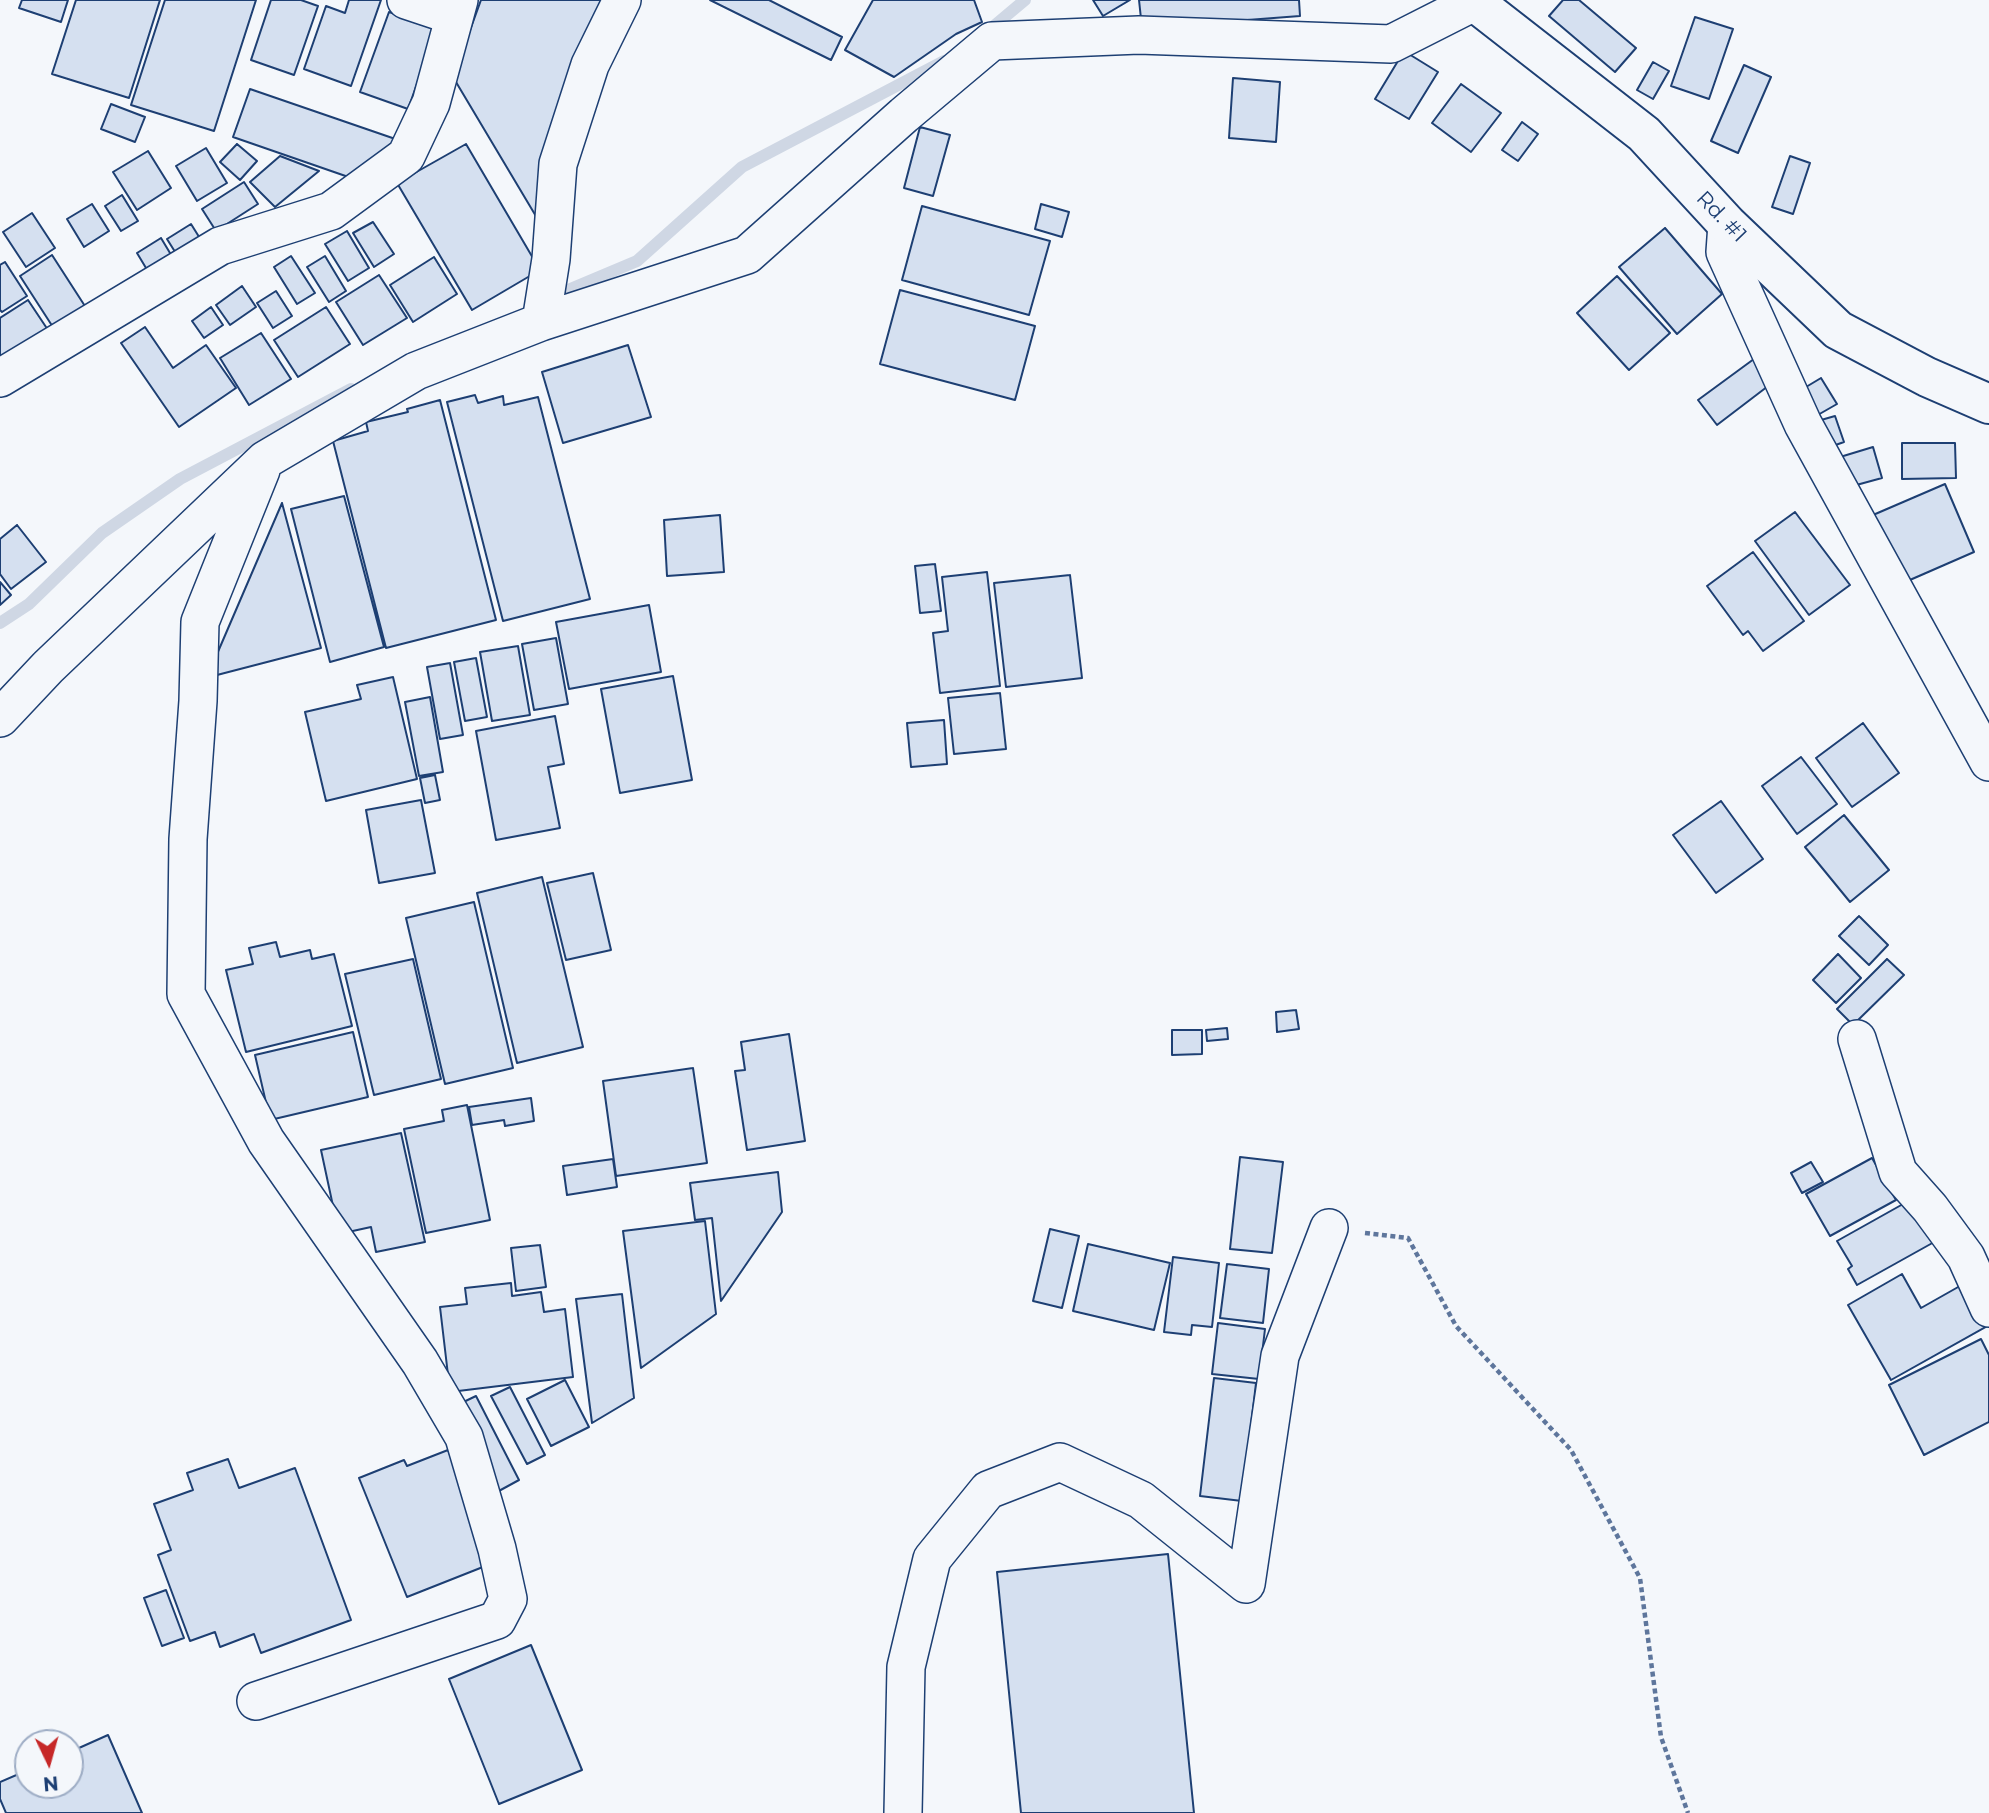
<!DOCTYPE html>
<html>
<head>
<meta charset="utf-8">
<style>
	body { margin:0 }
	#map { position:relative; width:1989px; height:1813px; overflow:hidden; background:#f4f7fb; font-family:Montserrat,sans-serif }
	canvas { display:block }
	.north { position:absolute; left:14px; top:1729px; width:70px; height:70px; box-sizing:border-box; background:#f4f7fb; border:2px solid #9eadc5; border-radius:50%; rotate:175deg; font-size:19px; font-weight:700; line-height:28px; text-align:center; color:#1d3f73 }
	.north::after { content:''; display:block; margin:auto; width:24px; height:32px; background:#c62828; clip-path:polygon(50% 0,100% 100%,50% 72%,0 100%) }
</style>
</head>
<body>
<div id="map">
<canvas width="1989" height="1813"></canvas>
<div class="north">N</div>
</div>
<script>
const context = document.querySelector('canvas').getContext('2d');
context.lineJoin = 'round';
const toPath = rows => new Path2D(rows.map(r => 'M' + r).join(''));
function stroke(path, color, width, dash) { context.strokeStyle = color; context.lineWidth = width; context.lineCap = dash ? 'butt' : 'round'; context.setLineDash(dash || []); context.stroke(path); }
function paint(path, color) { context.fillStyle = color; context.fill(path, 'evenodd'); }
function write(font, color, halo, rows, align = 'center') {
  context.font = font + ' Montserrat,sans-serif'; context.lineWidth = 5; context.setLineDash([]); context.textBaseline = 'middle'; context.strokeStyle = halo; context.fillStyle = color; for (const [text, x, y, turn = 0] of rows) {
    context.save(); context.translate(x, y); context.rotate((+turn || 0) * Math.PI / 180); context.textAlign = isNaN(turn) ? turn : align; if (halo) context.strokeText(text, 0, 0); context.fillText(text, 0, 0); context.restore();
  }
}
const stream = toPath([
	[988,31,1025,0],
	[549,298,637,261,742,167,944,61],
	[0,623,29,604,102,533,180,479,351,389]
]);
const building = toPath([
	[22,0,68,0,61,22,19,8,22,0],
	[76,0,160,0,129,98,52,74,76,0],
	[165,0,256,0,214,131,131,105,165,0],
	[271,0,301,0,318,6,294,75,251,60,271,0],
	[349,0,381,0,351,86,304,69,326,6,345,13,349,0],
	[481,0,605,0,543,228,453,77,481,0],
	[710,0,769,0,842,37,831,60,710,0],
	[873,0,974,0,982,22,956,34,894,77,845,50,873,0],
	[1093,0,1130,0,1103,16,1093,0],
	[1139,0,1299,0,1300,16,1142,28,1139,0],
	[1563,0,1579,0,1636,48,1615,72,1549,16,1563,0],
	[389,12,437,28,408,109,360,92,389,12],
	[1695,17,1733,29,1709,99,1671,86,1695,17],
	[1404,51,1438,72,1409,119,1375,99,1404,51],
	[1653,62,1669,71,1653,99,1637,90,1653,62],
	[1744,65,1771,77,1738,153,1711,141,1744,65],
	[1233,78,1280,82,1276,142,1229,138,1233,78],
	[1461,84,1501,113,1471,152,1432,123,1461,84],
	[250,89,407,143,360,181,233,137,250,89],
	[111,104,145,117,135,142,101,129,111,104],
	[1522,122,1538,134,1518,161,1502,150,1522,122],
	[920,127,950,135,933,196,904,188,920,127],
	[237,144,257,161,240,180,220,162,237,144],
	[466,144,540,270,472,310,397,183,466,144],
	[206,148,227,183,197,201,176,166,206,148],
	[148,151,171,188,137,210,113,172,148,151],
	[280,156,319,171,275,207,250,182,280,156],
	[1790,156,1810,163,1793,214,1772,207,1790,156],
	[244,182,258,204,216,231,202,209,244,182],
	[122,195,138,221,121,231,105,206,122,195],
	[92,204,109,231,84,247,67,219,92,204],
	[1041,204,1069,212,1062,237,1035,229,1041,204],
	[922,206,1050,241,1029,315,902,280,922,206],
	[32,213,55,248,26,267,3,232,32,213],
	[373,222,394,254,374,267,353,233,373,222],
	[191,224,206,248,182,263,167,239,191,224],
	[1665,228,1722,294,1677,334,1619,267,1665,228],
	[347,231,369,268,348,281,325,244,347,231],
	[161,238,173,258,149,273,137,253,161,238],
	[52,255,92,317,60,338,20,276,52,255],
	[291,256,315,293,297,304,274,267,291,256],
	[325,256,346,291,329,302,307,267,325,256],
	[434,257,457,294,413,322,390,285,434,257],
	[5,262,27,296,2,312,0,310,0,265,5,262],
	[379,275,407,318,363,345,336,302,379,275],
	[1617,276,1670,333,1629,370,1577,313,1617,276],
	[242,286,256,307,230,325,216,305,242,286],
	[900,290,1035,326,1015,400,880,364,900,290],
	[276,291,292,316,273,328,257,303,276,291],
	[28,300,48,330,0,361,0,318,28,300],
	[211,307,223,325,204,338,192,321,211,307],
	[326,307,350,344,298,377,274,340,326,307],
	[145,327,173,368,206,345,236,388,179,427,121,343,145,327],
	[261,333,291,379,249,405,220,358,261,333],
	[628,345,651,417,563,443,542,372,628,345],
	[1758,356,1776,380,1717,425,1698,400,1758,356],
	[1821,378,1837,404,1816,416,1801,390,1821,378],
	[475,395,478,403,503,396,504,405,538,397,590,599,503,621,447,402,475,395],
	[440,400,496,620,386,648,333,441,368,431,366,422,408,412,407,409,440,400],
	[1835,416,1844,442,1830,447,1821,420,1835,416],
	[1902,443,1955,443,1956,478,1902,479,1902,443],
	[1873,447,1882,478,1849,487,1840,457,1873,447],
	[1945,484,1974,552,1903,583,1873,515,1945,484],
	[344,496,384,647,330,662,291,509,344,496],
	[282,503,321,648,217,675,214,661,282,503],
	[1795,512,1850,585,1809,615,1755,541,1795,512],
	[720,515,724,572,667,576,664,520,720,515],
	[17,525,46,562,11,589,0,574,0,539,17,525],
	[1753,552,1804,621,1763,651,1748,631,1743,635,1707,586,1753,552],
	[935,564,941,611,920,613,915,566,935,564],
	[987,572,1000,686,940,693,933,633,948,631,942,577,987,572],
	[1070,575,1082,678,1006,687,994,583,1070,575],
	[0,582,11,595,0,605,0,582],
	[649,605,661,672,569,689,556,622,649,605],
	[556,638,568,704,534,710,522,644,556,638],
	[518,646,530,715,492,721,480,652,518,646],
	[476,658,487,717,465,721,454,662,476,658],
	[450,663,463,735,440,739,427,667,450,663],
	[673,676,692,780,620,793,601,689,673,676],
	[393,677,417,779,326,801,305,712,361,699,357,685,393,677],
	[1000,693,1006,749,954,754,948,698,1000,693],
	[430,697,443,772,419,776,405,702,430,697],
	[555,716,564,764,548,767,560,828,496,840,476,731,555,716],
	[944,720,947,764,911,767,907,723,944,720],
	[1863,723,1899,773,1852,807,1816,758,1863,723],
	[1801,757,1837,804,1797,834,1762,786,1801,757],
	[435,775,440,800,425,803,420,778,435,775],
	[421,800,435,873,379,883,366,810,421,800],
	[1721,801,1763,859,1716,893,1673,835,1721,801],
	[1844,815,1889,870,1850,902,1805,847,1844,815],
	[593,873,611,950,566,960,547,883,593,873],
	[542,877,583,1047,517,1063,477,893,542,877],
	[474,902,513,1068,445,1084,406,918,474,902],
	[1859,916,1888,945,1869,965,1839,936,1859,916],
	[276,942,280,957,310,950,312,959,334,954,352,1026,246,1052,226,970,253,964,249,948,276,942],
	[1838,954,1861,978,1836,1003,1813,980,1838,954],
	[413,959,441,1079,374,1095,345,974,413,959],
	[1887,959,1904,975,1853,1025,1837,1009,1887,959],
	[1296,1010,1299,1029,1277,1032,1276,1012,1296,1010],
	[1227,1028,1228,1039,1207,1041,1206,1030,1227,1028],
	[1172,1030,1202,1030,1202,1054,1172,1055,1172,1030],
	[353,1032,368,1097,270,1120,255,1055,353,1032],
	[789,1034,805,1141,747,1150,735,1071,745,1070,741,1042,789,1034],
	[693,1068,707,1163,616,1176,603,1081,693,1068],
	[531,1098,534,1121,505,1126,504,1120,472,1125,469,1107,531,1098],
	[467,1105,490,1220,426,1233,404,1129,444,1121,442,1110,467,1105],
	[401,1133,425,1242,376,1252,371,1227,339,1234,321,1150,401,1133],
	[1240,1157,1283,1162,1272,1253,1230,1249,1240,1157],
	[1872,1158,1896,1200,1830,1236,1806,1194,1872,1158],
	[613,1159,617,1187,567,1195,563,1166,613,1159],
	[1811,1162,1823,1182,1802,1193,1791,1173,1811,1162],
	[778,1172,782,1212,721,1301,712,1218,695,1220,690,1183,778,1172],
	[1912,1199,1936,1241,1857,1285,1848,1269,1852,1266,1837,1241,1912,1199],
	[705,1221,716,1314,641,1368,623,1231,705,1221],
	[1050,1229,1079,1236,1062,1308,1033,1301,1050,1229],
	[1088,1244,1170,1263,1154,1330,1073,1311,1088,1244],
	[540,1245,546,1287,516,1291,511,1248,540,1245],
	[1173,1257,1219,1263,1212,1327,1192,1325,1191,1335,1164,1332,1173,1257],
	[1227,1264,1269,1269,1263,1323,1220,1318,1227,1264],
	[1902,1274,1921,1308,1967,1282,1989,1325,1891,1380,1848,1305,1902,1274],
	[511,1283,512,1296,541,1292,544,1312,565,1309,573,1377,450,1392,440,1307,467,1304,465,1288,511,1283],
	[622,1294,634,1398,592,1423,576,1299,622,1294],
	[1218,1323,1265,1329,1259,1379,1212,1374,1218,1323],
	[1981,1339,1989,1355,1989,1422,1924,1455,1889,1385,1981,1339],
	[1214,1378,1256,1383,1242,1501,1200,1496,1214,1378],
	[565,1380,589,1427,551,1446,527,1399,565,1380],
	[510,1387,545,1455,527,1464,491,1396,510,1387],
	[476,1396,519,1480,497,1492,453,1407,476,1396],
	[448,1450,493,1563,407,1597,359,1478,404,1460,407,1466,448,1450],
	[228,1459,239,1488,295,1468,351,1620,261,1653,254,1634,220,1647,215,1632,190,1641,158,1555,171,1550,154,1504,193,1490,187,1473,228,1459],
	[1168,1554,1194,1813,1021,1813,997,1572,1168,1554],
	[166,1590,184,1638,162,1646,144,1598,166,1590],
	[531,1645,582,1770,499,1804,449,1679,531,1645],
	[108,1735,142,1813,6,1813,0,1799,0,1782,28,1770,28,1785,70,1785,70,1752,108,1735]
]);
const path = toPath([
	[1365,1233,1408,1238,1456,1326,1571,1450,1640,1578,1661,1737,1688,1813]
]);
const street = toPath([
	[406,0,454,16],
	[1727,224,1725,252,1803,424,1989,762],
	[541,322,551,259,558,164,590,65,622,0],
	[0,378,220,246,331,211,406,156,431,103,459,0],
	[0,718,48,667,265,460,416,371,541,322,747,255,904,115,992,41,1139,35,1391,44,1474,2],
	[1857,1039,1898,1172,1930,1208,1966,1257,1989,1308],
	[256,1701,497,1620,508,1599,497,1549,464,1437,420,1362,266,1141,186,994,188,839,198,701,200,622,261,470],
	[903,1813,906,1667,932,1559,988,1490,1060,1462,1141,1500,1246,1584,1280,1356,1329,1228]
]);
const secondary = toPath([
	[1472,0,1644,134,1727,224,1838,330,1927,377,1989,404]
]);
const streetNames = [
	["Rd. #1",1721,217,46]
];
stroke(stream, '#cfd7e4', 12);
paint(building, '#d5e0f0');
stroke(building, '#1d3f73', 2);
stroke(street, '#1d3f73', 40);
stroke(secondary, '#1d3f73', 42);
stroke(path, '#5e769c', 4.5, [5, 3.5]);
stroke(street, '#f4f7fb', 37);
stroke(secondary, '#f4f7fb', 38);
write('21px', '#1d3f73', '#f4f7fb', streetNames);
</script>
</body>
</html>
